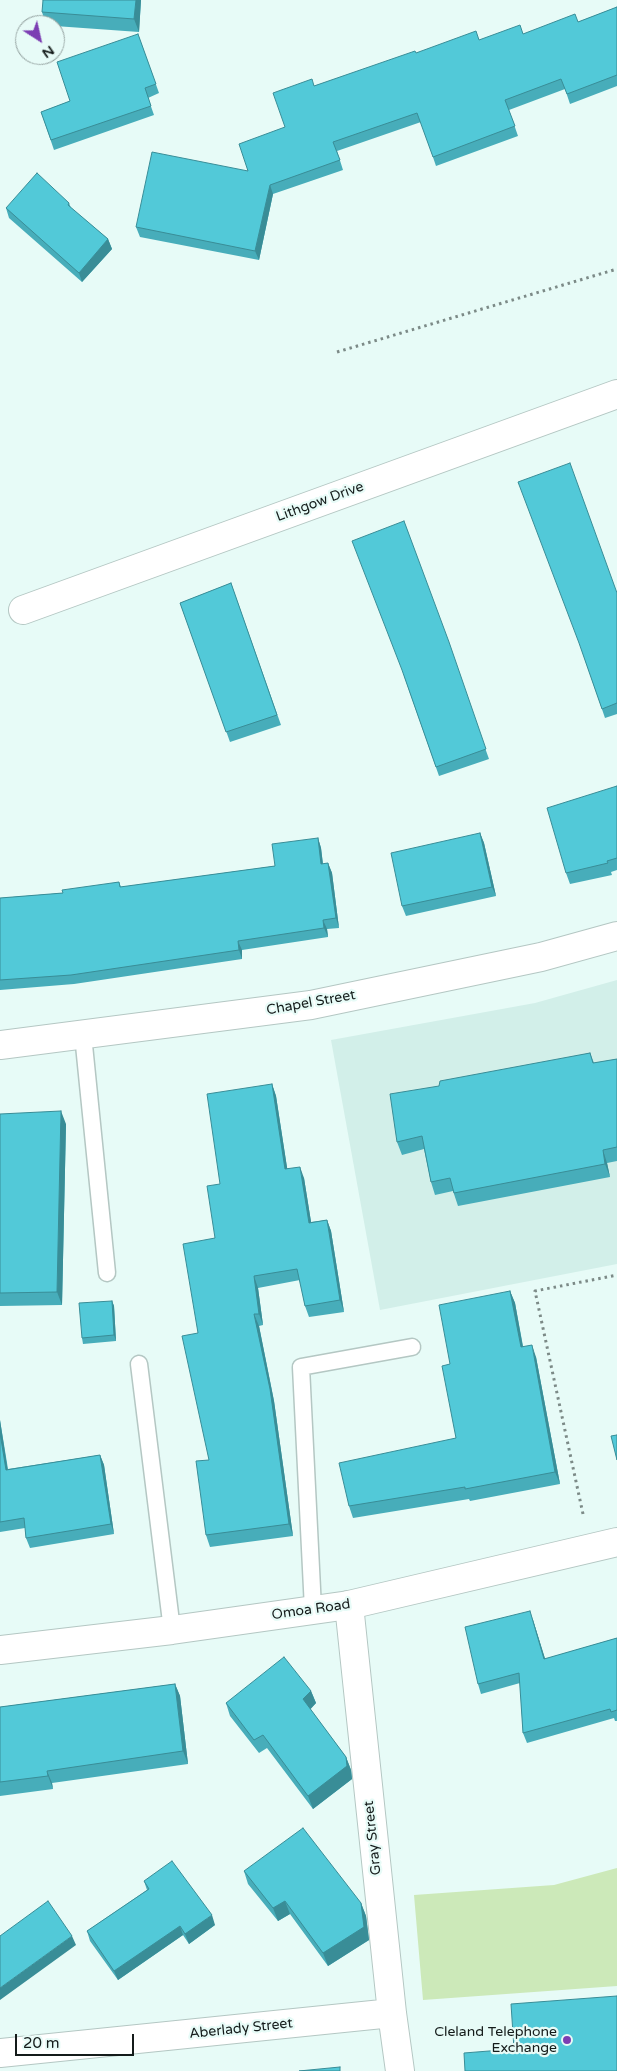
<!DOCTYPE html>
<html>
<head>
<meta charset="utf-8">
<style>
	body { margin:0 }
	#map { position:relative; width:617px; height:2071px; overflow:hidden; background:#e7fbf7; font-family:"Varela Round",sans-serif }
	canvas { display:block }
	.north { position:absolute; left:15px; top:15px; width:50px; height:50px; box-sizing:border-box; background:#e7fbf7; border:1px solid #93a19f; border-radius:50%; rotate:145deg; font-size:14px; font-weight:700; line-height:20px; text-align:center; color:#141b1a }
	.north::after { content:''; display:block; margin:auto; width:18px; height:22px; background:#7c3eb3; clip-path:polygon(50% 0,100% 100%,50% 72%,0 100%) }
	.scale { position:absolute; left:15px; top:2034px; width:119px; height:22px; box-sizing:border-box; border:2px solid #141b1a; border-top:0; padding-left:6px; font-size:15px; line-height:18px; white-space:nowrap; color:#141b1a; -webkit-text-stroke:4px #e7fbf7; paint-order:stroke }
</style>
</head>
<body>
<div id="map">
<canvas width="617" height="2071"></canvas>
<div class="north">N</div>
<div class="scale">20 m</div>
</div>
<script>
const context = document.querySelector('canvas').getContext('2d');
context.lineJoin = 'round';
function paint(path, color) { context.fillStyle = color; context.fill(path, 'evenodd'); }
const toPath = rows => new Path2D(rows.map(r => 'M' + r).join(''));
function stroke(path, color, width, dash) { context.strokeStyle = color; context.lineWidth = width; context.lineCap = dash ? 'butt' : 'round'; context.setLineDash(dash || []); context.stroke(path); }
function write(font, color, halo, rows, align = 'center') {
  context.font = font + ' "Varela Round",sans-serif'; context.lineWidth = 4.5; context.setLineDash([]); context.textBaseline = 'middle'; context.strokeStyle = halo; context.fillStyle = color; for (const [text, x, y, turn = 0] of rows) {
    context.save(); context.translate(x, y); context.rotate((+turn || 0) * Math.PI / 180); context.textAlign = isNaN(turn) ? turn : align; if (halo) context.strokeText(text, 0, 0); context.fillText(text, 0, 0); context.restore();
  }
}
const built = toPath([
	[617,980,617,1264,380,1310,331,1040,535,1003]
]);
const green = toPath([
	[617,1868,617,1986,423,2000,414,1895,554,1885]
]);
const path = toPath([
	[337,352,617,269],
	[583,1514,535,1291,617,1275]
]);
const service = toPath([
	[83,1035,107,1273],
	[139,1364,172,1630],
	[313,1609,301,1367,412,1347]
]);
const minor = toPath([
	[23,610,617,394],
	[0,1045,311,1005,541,957,617,936],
	[349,1605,392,2013,400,2071],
	[0,2053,392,2013]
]);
const secondary = toPath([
	[0,1650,172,1630,349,1605,617,1542]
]);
const wall = toPath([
	[141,0,139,32,55,26,55,25,46,25,42,12],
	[617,7,617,86,570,104,565,89,509,110,518,136,436,166,421,122,337,151,343,170,273,194,259,260,140,237,136,227,248,171,285,127,314,86,416,53,479,40,523,34,578,22],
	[138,34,159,93,148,98,154,115,54,150,41,112,70,101],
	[69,203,71,208,108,239,112,249,82,282,9,218,6,208],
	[404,521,489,759,439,776,404,676],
	[231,583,281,725,230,742,180,603],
	[617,593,617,714,605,718,581,648],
	[617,786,617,870,611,872,612,875,570,884,566,873],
	[480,833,484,843,496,896,406,916,402,906],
	[318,838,321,848,323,864,328,863,332,873,339,928,327,929,328,937,242,950,242,959,74,984,0,990,0,898,63,893,119,882,121,887,275,866],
	[590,1053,594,1063,617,1059,617,1161,607,1163,610,1177,458,1206,453,1191,435,1195,431,1182,424,1149,402,1155,397,1142,439,1086],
	[272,1084,276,1096,287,1168,304,1178,311,1222,327,1220,331,1231,344,1312,309,1317,305,1306,300,1280,258,1288,263,1325,259,1326,274,1401,293,1536,210,1547,206,1535,209,1460,198,1333,215,1238,220,1184],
	[0,1114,66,1124,62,1305,0,1306],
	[510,1291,515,1303,523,1346,536,1357,560,1484,470,1501,469,1499,353,1518,349,1506,456,1438,450,1364],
	[112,1301,114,1306,116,1341,83,1344,82,1338],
	[0,1420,8,1469,100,1455,104,1465,114,1534,30,1548,26,1538,25,1528,0,1532],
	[533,1620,545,1659,617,1638,617,1721,615,1721,614,1718,527,1743,523,1733,520,1683,481,1694,478,1684],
	[175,1684,180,1696,188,1764,52,1783,53,1789,0,1796,0,1707],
	[311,1691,316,1703,310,1709,346,1757,351,1770,352,1779,313,1809,267,1748,259,1753,230,1716,226,1703],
	[244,1871,361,1903,366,1916,369,1940,328,1966,290,1914,278,1921,248,1884],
	[144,1881,215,1925,189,1944,183,1935,118,1980,90,1941,87,1931,147,1890]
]);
const shadedWall = toPath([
	[136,0,141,0,139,32,134,19],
	[270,185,273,194,259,260,255,251],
	[108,239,112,249,82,282,79,273],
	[480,833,484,843,496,896,492,887],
	[318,838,321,848,324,874,321,864],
	[328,863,332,873,339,928,336,918],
	[323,920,327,929,328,937,324,928],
	[238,941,242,950,242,959,239,950],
	[272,1084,276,1096,289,1180,285,1169],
	[61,1111,66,1124,62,1305,57,1292],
	[603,1150,607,1163,610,1177,605,1164],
	[300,1167,304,1178,313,1234,309,1223],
	[327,1220,331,1231,344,1312,340,1300],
	[254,1276,258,1288,263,1325,259,1314],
	[510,1291,515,1303,525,1359,521,1347],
	[112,1301,114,1306,116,1341,114,1335],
	[254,1314,259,1326,274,1401,293,1536,289,1524],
	[532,1345,536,1357,560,1484,555,1472],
	[0,1420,9,1479,6,1470,0,1433],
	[100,1455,104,1465,114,1534,111,1524],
	[530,1611,533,1620,548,1668,544,1659],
	[175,1684,180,1696,188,1764,183,1751],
	[311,1691,316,1703,308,1712,303,1699],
	[346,1757,351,1770,352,1779,313,1809,308,1796],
	[47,1771,52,1783,53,1789,48,1776],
	[285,1901,290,1914,278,1921,273,1908],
	[361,1903,366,1916,369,1940,328,1966,323,1953],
	[212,1915,215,1925,189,1944,185,1934],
	[180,1926,183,1935,118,1980,114,1971],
	[72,1936,76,1945,0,2000,0,1988]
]);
const building = toPath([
	[43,0,136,0,134,19,42,12,43,0],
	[617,7,617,75,567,94,561,79,505,100,515,126,433,157,417,113,333,142,340,160,270,185,255,251,136,227,152,152,248,171,239,144,285,127,273,93,312,79,314,86,415,51,416,53,476,31,479,40,520,25,523,34,575,14,578,22,617,7],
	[138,34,156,84,145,88,151,106,51,140,41,112,70,101,57,62,138,34],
	[37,173,69,203,68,205,108,239,79,273,6,208,37,173],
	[570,463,617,593,617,703,602,709,579,643,518,482,570,463],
	[404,521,449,642,486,749,436,767,402,670,352,541,404,521],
	[231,583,277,715,226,732,180,603,231,583],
	[617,786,617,858,607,861,608,863,566,873,547,808,617,786],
	[480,833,492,887,402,906,391,853,480,833],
	[318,838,321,864,328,863,336,918,323,920,324,928,238,941,239,950,71,975,0,980,0,898,63,893,62,890,119,882,120,887,275,866,272,844,318,838],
	[590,1053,593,1063,617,1059,617,1147,603,1150,605,1164,454,1193,450,1178,431,1182,422,1136,397,1142,390,1094,439,1086,440,1081,590,1053],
	[272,1084,285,1169,300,1167,309,1223,327,1220,340,1300,305,1306,297,1269,254,1276,259,1314,254,1314,270,1389,289,1524,206,1535,196,1461,209,1460,182,1336,198,1333,183,1244,215,1238,207,1186,220,1184,207,1094,272,1084],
	[61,1111,57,1292,0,1293,0,1114,61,1111],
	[510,1291,521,1347,532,1345,555,1472,465,1489,465,1487,349,1506,339,1463,456,1438,442,1366,450,1364,439,1305,510,1291],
	[112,1301,114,1335,82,1338,79,1303,112,1301],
	[0,1433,6,1470,100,1455,111,1524,26,1538,24,1518,0,1522,0,1433],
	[617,1435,617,1460,611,1436,617,1435],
	[530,1611,544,1659,617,1638,617,1710,611,1712,610,1709,523,1733,519,1673,478,1684,465,1627,530,1611],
	[284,1657,311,1691,303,1699,346,1757,347,1766,308,1796,263,1735,254,1740,226,1703,284,1657],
	[175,1684,183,1751,47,1771,48,1776,0,1782,0,1707,175,1684],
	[303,1828,361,1903,364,1927,323,1953,285,1901,273,1908,244,1871,303,1828],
	[172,1861,212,1915,185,1934,180,1926,114,1971,87,1931,149,1889,144,1881,172,1861],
	[48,1901,72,1936,0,1988,0,1936,48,1901],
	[617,1996,617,2071,465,2071,464,2053,514,2049,511,2004,617,1996],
	[340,2067,340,2071,299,2071,340,2067]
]);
const markers = [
	[567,2040,5,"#7c3eb3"]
];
const streetNames = [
	["Lithgow Drive",320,502,-20],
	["Chapel Street",311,1003,-10],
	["Omoa Road",311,1610,-8],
	["Gray Street",373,1838,-96],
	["Aberlady Street",241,2029,-6]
];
const poiNames = [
	["Cleland Telephone",557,2032],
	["Exchange",557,2048]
];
paint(built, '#d2efe9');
paint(green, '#cce9b9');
stroke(service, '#b4c7c3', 19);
stroke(minor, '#b4c7c3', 30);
stroke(secondary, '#b4c7c3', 30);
stroke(path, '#7c8a87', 3, [2.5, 4]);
stroke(service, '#fff', 16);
stroke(minor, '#fff', 28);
stroke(secondary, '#fff', 28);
paint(wall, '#47adba');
paint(shadedWall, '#398d97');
paint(building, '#52c9d8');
stroke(building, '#398d97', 1);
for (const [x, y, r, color] of markers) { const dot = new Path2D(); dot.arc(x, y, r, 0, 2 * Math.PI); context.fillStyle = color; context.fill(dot); stroke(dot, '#e7fbf7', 2); }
write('14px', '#141b1a', '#e7fbf7', streetNames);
write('14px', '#141b1a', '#e7fbf7', poiNames, 'right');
</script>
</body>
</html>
